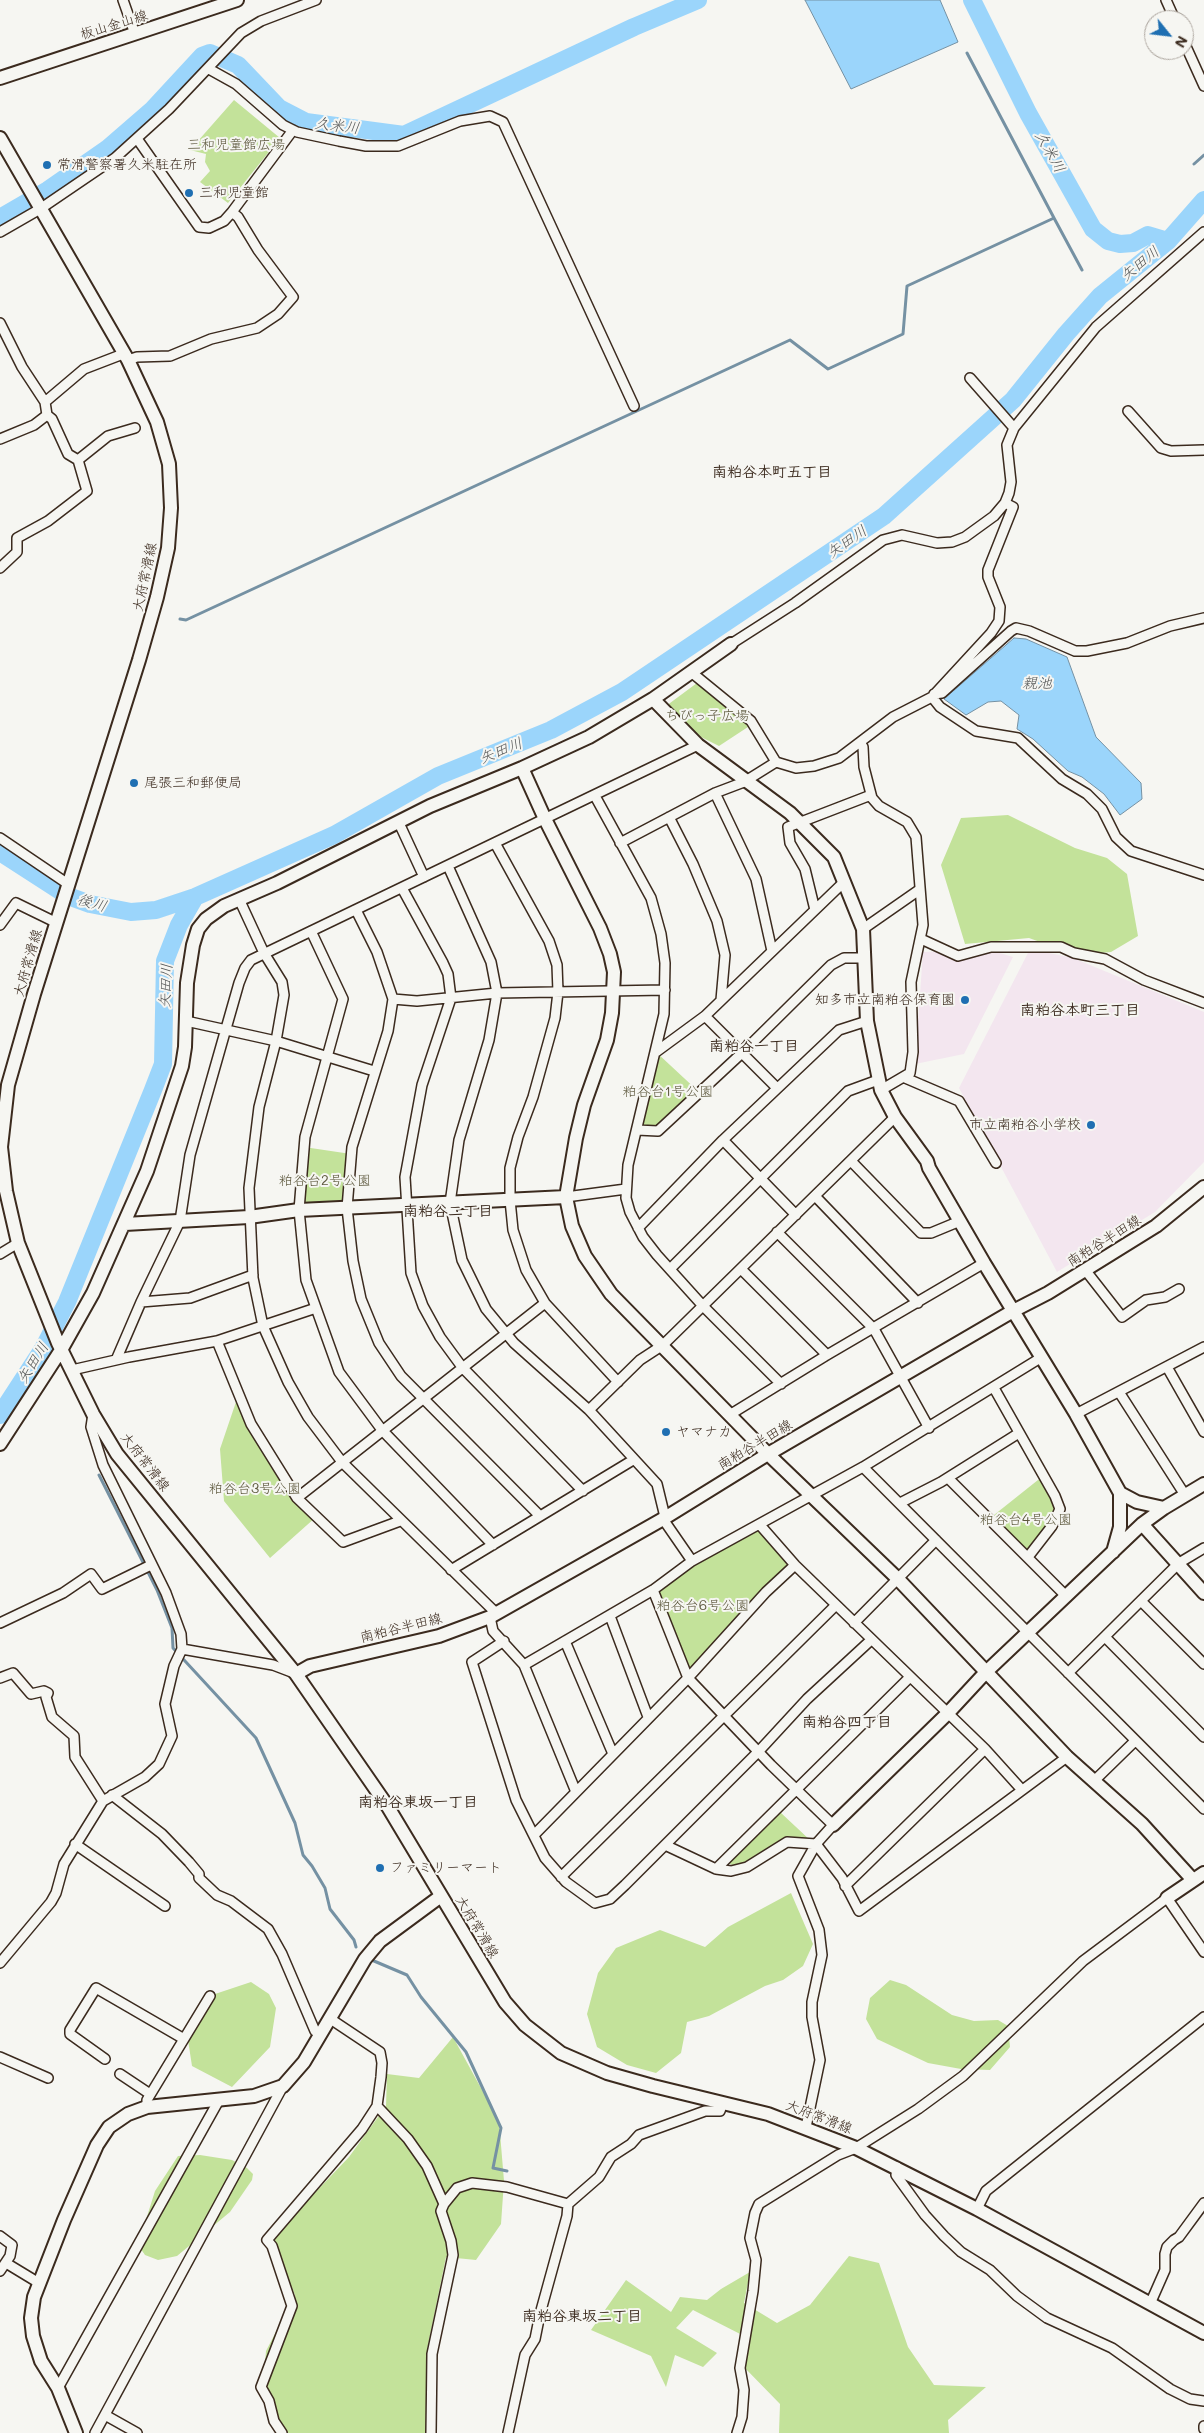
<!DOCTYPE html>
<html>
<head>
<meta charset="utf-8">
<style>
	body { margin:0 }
	#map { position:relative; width:1204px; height:2433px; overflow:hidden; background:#f6f6f2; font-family:Mali,sans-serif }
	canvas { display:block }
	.north { position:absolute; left:1144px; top:10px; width:50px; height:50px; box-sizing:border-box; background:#f6f6f2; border:1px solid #aba49d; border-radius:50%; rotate:119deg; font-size:14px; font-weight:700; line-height:20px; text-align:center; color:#3b2a1e }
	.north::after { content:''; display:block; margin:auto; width:18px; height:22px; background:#1f6fb2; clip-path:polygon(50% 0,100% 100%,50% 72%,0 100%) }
</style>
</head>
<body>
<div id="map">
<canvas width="1204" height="2433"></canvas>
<div class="north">N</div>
</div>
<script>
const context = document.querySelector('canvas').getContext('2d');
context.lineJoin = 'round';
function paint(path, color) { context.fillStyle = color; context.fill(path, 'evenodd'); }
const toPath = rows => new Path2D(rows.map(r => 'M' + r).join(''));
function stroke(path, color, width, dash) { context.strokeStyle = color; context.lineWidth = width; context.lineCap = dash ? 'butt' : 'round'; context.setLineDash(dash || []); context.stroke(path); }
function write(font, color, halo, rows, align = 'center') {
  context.font = font + ' Mali,"Klee One",sans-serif'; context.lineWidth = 4; context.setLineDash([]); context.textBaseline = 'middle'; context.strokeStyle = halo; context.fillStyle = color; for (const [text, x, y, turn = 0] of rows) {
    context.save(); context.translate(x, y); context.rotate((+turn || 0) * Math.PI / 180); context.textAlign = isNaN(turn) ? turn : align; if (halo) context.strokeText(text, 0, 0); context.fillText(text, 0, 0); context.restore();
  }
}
const built = toPath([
	[1030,949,1073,958,1204,1012,1204,1162,1155,1212,1057,1272,959,1088],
	[990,950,1013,957,964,1054,915,1064,923,952]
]);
const green = toPath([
	[234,100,280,138,228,203,200,182,210,171,205,162,206,154,190,150],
	[697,683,751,725,719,746,701,737,666,706],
	[1008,815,1075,848,1107,858,1127,874,1138,936,1111,952,1076,955,1029,938,965,944,941,865,961,818],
	[656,1052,699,1092,658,1131,637,1130],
	[304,1147,351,1154,347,1208,299,1210],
	[238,1396,297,1498,316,1517,270,1558,224,1501,220,1449],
	[1043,1476,1060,1509,1028,1557,989,1519],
	[760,1525,795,1565,688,1678,653,1590],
	[780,1812,811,1841,785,1840,746,1862,732,1865,728,1863],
	[791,1893,813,1944,803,1966,783,1980,765,1986,709,2016,687,2022,681,2053,656,2073,627,2065,597,2047,587,2014,598,1973,616,1948,660,1930,705,1947,728,1927],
	[890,1980,906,1985,952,2015,974,2021,998,2020,1008,2026,1010,2047,990,2070,961,2069,928,2063,877,2039,866,2019,870,1998],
	[251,1982,269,1994,276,2008,270,2047,232,2087,192,2066,186,2027,215,1994],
	[453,2037,499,2121,504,2181,501,2224,476,2260,446,2257,427,2350,426,2433,285,2433,263,2387,266,2351,295,2295,271,2239,349,2157,386,2106,387,2074,419,2078],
	[200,2155,232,2160,247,2168,253,2174,252,2180,230,2212,177,2256,158,2260,145,2255,138,2245,155,2191,178,2156],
	[849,2256,879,2263,908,2347,934,2385,986,2387,948,2420,949,2433,779,2433,780,2404,742,2365,748,2338,693,2310,676,2328,717,2353,703,2367,675,2355,666,2387,651,2356,591,2330,626,2280,671,2312,680,2297,707,2300,721,2289,750,2272,744,2303,777,2323,810,2305]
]);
const water = toPath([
	[805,0,940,0,958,42,851,89,805,0],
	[1014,638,1026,639,1067,657,1096,737,1141,783,1142,799,1120,815,1104,794,1082,777,1068,771,1033,739,1017,729,1019,715,1001,701,988,702,966,715,944,699,1014,638]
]);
const stream = toPath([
	[967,53,1054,218],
	[1194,164,1204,155],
	[180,619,186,620,790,340,828,369,903,334,907,286,1054,218,1082,270],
	[99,1475,157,1590,172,1628,173,1648,256,1738,295,1823,303,1855,312,1866,325,1888,330,1909,354,1940,356,1947],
	[374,1961,407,1975,421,1997,466,2052,501,2128,493,2168,507,2171]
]);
const river = toPath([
	[972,0,1028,113,1093,229,1108,241,1120,244,1133,243,1148,235,1168,241],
	[0,218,48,190,107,149,152,110,202,56,210,53,238,65,279,108,306,122,404,135,634,27,698,0],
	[0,852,68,896,90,904,131,912,156,910,195,897,334,835,438,776,551,730,622,692,884,516,1013,400,1066,334,1100,296,1168,241,1204,200],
	[0,1415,43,1349,67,1302,153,1090,163,1064,165,961,179,925,195,897]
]);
const street = toPath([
	[123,0,135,34],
	[1166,0,1175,20],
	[1184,42,1204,86],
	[209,69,236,84,283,125,297,132,339,141,366,146,398,146,460,121,490,116,503,122,634,406],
	[232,212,293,130],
	[0,232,40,209,115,158,169,109,241,33,261,21,316,0],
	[0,323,22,367,45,402,47,415,34,425,0,439],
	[128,360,137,357,170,356,211,339,257,328,278,314,293,297,258,250,238,217,232,212,224,221,209,228,199,227,138,140],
	[970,378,1014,428],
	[45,402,84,369,123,354],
	[1128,411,1161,448,1171,451,1204,450],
	[47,415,52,419,68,454,78,460],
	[0,568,17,552,17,538,48,521,87,491,78,460,108,436,135,428],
	[731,644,795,603,883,540,902,535,937,543,952,542,965,537,994,516,1005,503,1009,493,1011,482,1007,445,1014,428,1096,327,1204,232],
	[691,672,751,721,776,762],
	[934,694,942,693,1011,631,1016,628,1029,631,1075,651,1087,651,1127,643,1170,626,1204,618],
	[932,697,940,707,976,731,1018,738,1062,779,1087,794,1102,809,1116,837,1131,851,1204,875],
	[860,743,863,747,864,767,872,798,879,806,907,822,916,837,923,925,911,982,913,1052,910,1073,881,1090],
	[715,793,756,879,772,951],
	[595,796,651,898,661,934,665,963,664,1014,628,1165,626,1198,630,1212,643,1237,657,1255,703,1306,781,1384],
	[669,817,693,864,717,921,725,955,721,1000],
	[399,823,424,877],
	[0,838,68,884],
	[495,843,549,941,557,965,558,992,555,1018,533,1097,518,1137,510,1168,510,1200,513,1230,526,1270,545,1303,618,1382],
	[620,843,715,793,744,782,776,762,796,768,814,766,839,758,893,717,932,697,991,633,999,621,1000,607,988,577,988,570,1013,507,1005,503],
	[448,866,491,962,497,993,489,1040,459,1140,450,1203,462,1260,486,1309,514,1343,589,1410,657,1484,665,1517],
	[402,888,443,963,448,974,451,998,422,1085,405,1177,411,1273,423,1306,440,1337,462,1367,583,1491],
	[239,899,264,953,282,982,284,995,276,1041,259,1107,249,1188,253,1278,263,1326,288,1382,308,1417,342,1462,496,1613],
	[356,910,377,952,393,999,388,1031,352,1147,347,1208,353,1261,361,1299,379,1343,401,1376,540,1516],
	[815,910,805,869,790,843,788,827,871,795],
	[0,925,16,903,55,922],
	[863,929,919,890],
	[311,931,343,999,305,1137,299,1210,306,1280,339,1372,382,1430,493,1545],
	[921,939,958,956,991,947,1061,947,1074,953,1105,959,1144,980,1204,1003],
	[393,999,417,1001,497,993,665,990],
	[705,1016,777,1088],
	[186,1021,276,1041,374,1071],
	[656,1052,705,1016,844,882],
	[903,1077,959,1101,996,1163],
	[637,1130,658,1131,743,1052,831,965,844,958,864,958],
	[723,1140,796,1215],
	[851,1161,921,1233,931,1233,960,1221],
	[815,1196,918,1303],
	[566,1197,626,1189],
	[638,1228,723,1140,839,1030,867,1021],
	[777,1232,874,1329,929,1428],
	[0,1254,18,1243],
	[670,1269,848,1091,878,1080],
	[741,1269,827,1355],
	[1086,1271,1122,1317,1146,1300,1165,1297,1179,1289],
	[141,1302,180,1221,190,1155,239,983,245,968,251,960,698,745],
	[217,1341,251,1424,297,1498,343,1542,400,1521],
	[116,1360,141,1302,190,1298,253,1275],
	[1167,1367,1204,1432],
	[72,1370,129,1357,217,1341,316,1308],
	[994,1388,1055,1496,1060,1509,1052,1526,1028,1557],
	[1119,1392,1185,1495],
	[589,1410,640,1360,663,1345,895,1117],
	[731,1414,827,1355,984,1263],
	[1076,1414,1204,1347],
	[863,1467,1204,1809],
	[948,1478,1066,1596],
	[297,1498,545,1303],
	[900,1503,941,1482,1019,1433],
	[663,1519,692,1561],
	[760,1525,795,1565,985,1749,1022,1790],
	[451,1570,633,1460],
	[653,1590,688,1678,771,1765,833,1825,816,1844,798,1876,819,1930,822,1955,812,2002,812,2017,820,2060,806,2127],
	[1141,1601,1204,1664],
	[610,1616,648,1717],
	[490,1617,493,1631,524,1665,653,1590,692,1561,863,1467,1042,1357],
	[0,1623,63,1593,91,1574,102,1589,151,1565],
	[854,1623,936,1540],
	[1105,1637,1204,1737],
	[504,1641,472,1662,516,1800,545,1858,566,1882,595,1903,610,1899,625,1885,759,1751,807,1699,871,1640],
	[565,1641,613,1754],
	[182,1649,273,1665,294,1673],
	[524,1665,576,1792],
	[1068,1673,1179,1563,1204,1548],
	[0,1678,13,1673,31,1694,44,1691,48,1693,46,1697,52,1717,74,1736,75,1757,103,1801],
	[1094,1781,1135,1741],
	[112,1795,162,1834,189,1862,199,1874,199,1878,217,1895,231,1901,268,1929,282,1954,315,2031],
	[534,1835,688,1678,766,1592,795,1565],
	[75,1844,165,1906],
	[665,1845,716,1869,731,1871,747,1867,787,1842,816,1844,842,1878,859,1911,1067,1757],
	[716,1869,909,1678],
	[561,1877,836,1605],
	[845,1886,985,1749],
	[0,1963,51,1902,56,1893,64,1864,103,1801,145,1777,159,1764,172,1736,165,1704,174,1666,182,1649,181,1634,166,1593,103,1465,91,1427,93,1414],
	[0,2057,48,2078],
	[105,2059,70,2034,70,2030,96,1988,184,2039],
	[120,2074,150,2094],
	[377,2106,408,2139,427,2166,444,2204],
	[147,2107,147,2100,210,1996],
	[897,2167,896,2175,925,2215,944,2236,961,2252,990,2270,1017,2296,1047,2318,1112,2348,1170,2389,1190,2399,1204,2401],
	[977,2209,986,2191,1204,2017],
	[0,2236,12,2245,10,2256,0,2271],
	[6,2263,39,2283],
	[1150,2304,1165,2270,1165,2254,1167,2247,1174,2240,1179,2237,1204,2203],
	[58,2388,219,2100],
	[105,2415,137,2433],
	[1204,2426,1204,2429],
	[95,2433,283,2086],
	[282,2433,274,2421,269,2401,261,2387,292,2306,272,2246,267,2240,362,2129,377,2106,381,2077,382,2063,380,2052,329,2018],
	[431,2433,432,2354,453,2255,451,2241,441,2211,444,2204,457,2188,472,2183,507,2187,568,2204],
	[508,2433,525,2355,535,2339,540,2314,567,2216,568,2204,599,2177,611,2157,631,2144,639,2135,705,2111,720,2111,723,2103],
	[737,2433,742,2417,744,2390,740,2368,753,2291,756,2260,750,2238,755,2213,759,2204,838,2155,856,2148,918,2109,963,2076,1083,1961,1167,1898,1204,1952]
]);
const secondary = toPath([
	[0,78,237,0],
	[0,138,128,360,157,422,169,464,171,508,168,548,157,597,139,660,34,994,8,1085,1,1147,6,1191,18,1243,58,1343,93,1414,117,1454,296,1674,388,1807,505,2002,525,2025,561,2053,607,2073,653,2086,768,2114,856,2148,977,2209,1204,2333],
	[653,699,698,745,790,813,834,857,863,929,867,1021,881,1090,895,1117,927,1161,929,1168,984,1263,1076,1414,1120,1493,1120,1527,1113,1552],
	[522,768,545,819,600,928,610,954,614,972,612,1013,607,1040,584,1105,576,1138,566,1197,572,1226,585,1256,611,1294,768,1454,897,1578,1067,1757,1142,1824,1193,1880],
	[125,1224,249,1217,299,1210,566,1197],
	[0,1444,61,1350,93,1293,147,1171,182,1066,185,1047,187,983,193,945,198,929,206,919,224,906,277,883,430,806,522,768,589,737,653,699,731,644],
	[1120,1493,1137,1502,1164,1508],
	[1142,1524,1204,1593],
	[296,1674,310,1666,439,1636,490,1617,663,1519,768,1454,1013,1311,1048,1293,1156,1226,1204,1187],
	[833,1825,948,1713,986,1672,1142,1524,1164,1508,1204,1484],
	[1167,1898,1204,1873],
	[76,2433,58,2388,41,2361,33,2336,31,2318,34,2297,64,2220,97,2145,109,2127,128,2114,147,2107,254,2096,283,2086,304,2062,365,1959,380,1941,441,1896]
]);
const markers = [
	[47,165,5,"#1f6fb2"],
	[189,193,5,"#1f6fb2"],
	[134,783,5,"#1f6fb2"],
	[965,1000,5,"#1f6fb2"],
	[1091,1125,5,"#1f6fb2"],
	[666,1432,5,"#1f6fb2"],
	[380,1868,5,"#1f6fb2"]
];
const streetNames = [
	["板山金山線",114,25,-17],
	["大府常滑線",145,577,-78],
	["大府常滑線",28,963,-74],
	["南粕谷半田線",1104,1241,-32],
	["南粕谷半田線",755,1445,-31],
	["大府常滑線",145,1462,52],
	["南粕谷半田線",401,1628,-14],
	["大府常滑線",477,1927,59],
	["大府常滑線",819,2117,21]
];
const parkNames = [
	["三和児童館広場",236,145],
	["ちびっ子広場",707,716],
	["粕谷台1号公園",668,1092],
	["粕谷台2号公園",325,1181],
	["粕谷台3号公園",255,1489],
	["粕谷台4号公園",1026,1520],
	["粕谷台6号公園",703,1606]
];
const poiNames = [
	["常滑警察署久米駐在所",57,165],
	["三和児童館",199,193],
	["尾張三和郵便局",144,783],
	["知多市立南粕谷保育園",955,1000,"right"],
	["市立南粕谷小学校",1081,1125,"right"],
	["ヤマナカ",676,1432],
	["ファミリーマート",390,1868]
];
const waterNames = [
	["久米川",337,126,7],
	["久米川",1050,152,61],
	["矢田川",1140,264,-39],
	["矢田川",847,542,-35],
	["親池",1037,683],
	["矢田川",501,751,-22],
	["後川",92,903,16],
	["矢田川",166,986,-87],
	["矢田川",33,1363,-58]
];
const neighbourhoodNames = [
	["南粕谷本町五丁目",772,472],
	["南粕谷本町三丁目",1080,1010],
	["南粕谷一丁目",754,1046],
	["南粕谷二丁目",448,1211],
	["南粕谷四丁目",847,1722],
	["南粕谷東坂一丁目",418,1802],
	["南粕谷東坂二丁目",582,2316]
];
paint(built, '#f3e6ef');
paint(green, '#c3e29a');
paint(water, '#9bd5fb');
stroke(water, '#7591a3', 1);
stroke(stream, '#7591a3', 3);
stroke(river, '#9bd5fb', 18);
stroke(street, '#3b2a1e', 12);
stroke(secondary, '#3b2a1e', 16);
stroke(street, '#f6f6f2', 9);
stroke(secondary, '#f6f6f2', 12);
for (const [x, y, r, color] of markers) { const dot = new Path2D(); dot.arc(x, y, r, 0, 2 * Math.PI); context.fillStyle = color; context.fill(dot); stroke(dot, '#f6f6f2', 2); }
write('14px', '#3b2a1e', '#f6f6f2', streetNames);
write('14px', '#5d583d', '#f6f6f2', parkNames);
write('14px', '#3b2a1e', '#f6f6f2', poiNames, 'left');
write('italic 15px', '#535555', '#f6f6f2', waterNames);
write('bold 15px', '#3b2a1e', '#f6f6f2', neighbourhoodNames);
</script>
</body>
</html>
